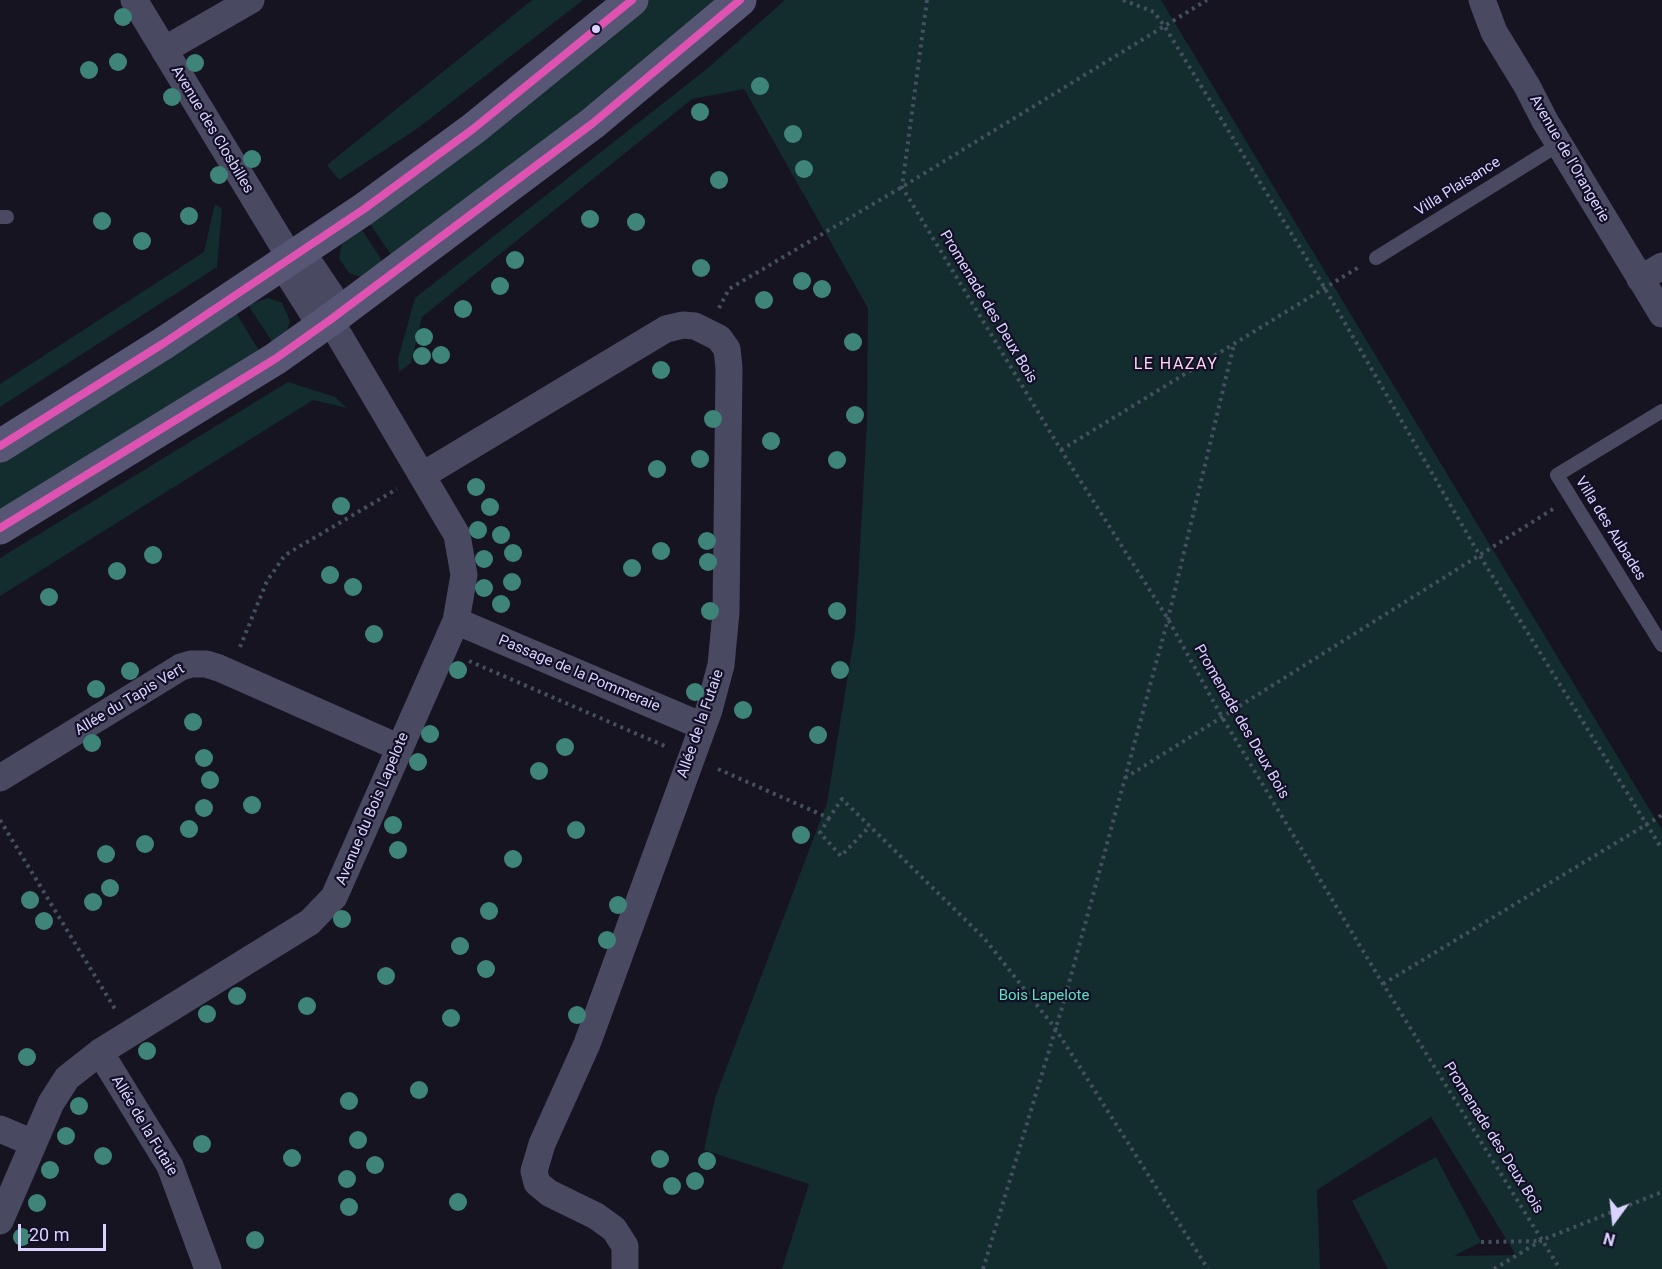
<!DOCTYPE html>
<html>
<head>
<meta charset="utf-8">
<style>
	body { margin:0 }
	#map { position:relative; width:1662px; height:1269px; overflow:hidden; background:#161421; font-family:Roboto,sans-serif }
	canvas { display:block }
	.north { position:absolute; left:1584px; top:1191px; width:60px; height:60px; -webkit-text-stroke:4px #130f26; paint-order:stroke; rotate:195deg; font-size:16px; font-weight:700; line-height:24px; text-align:center; color:#d9d4ff }
	.north::after { content:''; display:block; margin:auto; width:21px; height:27px; background:#d9d4ff; clip-path:polygon(50% 0,100% 100%,50% 72%,0 100%) }
	.scale { position:absolute; left:18px; top:1224px; width:88px; height:27px; box-sizing:border-box; border:3px solid #d9d4ff; border-top:0; padding-left:8px; font-size:18px; line-height:21px; white-space:nowrap; color:#d9d4ff; -webkit-text-stroke:4px #130f26; paint-order:stroke }
</style>
</head>
<body>
<div id="map">
<canvas width="1662" height="1269"></canvas>
<div class="north">N</div>
<div class="scale">20 m</div>
</div>
<script>
const context = document.querySelector('canvas').getContext('2d');
context.lineJoin = 'round';
function paint(path, color) { context.fillStyle = color; context.fill(path, 'evenodd'); }
const toPath = rows => new Path2D(rows.map(r => 'M' + r).join(''));
function stroke(path, color, width, dash) { context.strokeStyle = color; context.lineWidth = width; context.lineCap = dash ? 'butt' : 'round'; context.setLineDash(dash || []); context.stroke(path); }
function write(font, color, halo, rows, align = 'center') {
  context.font = font + ' Roboto,sans-serif'; context.lineWidth = 4.5; context.setLineDash([]); context.textBaseline = 'middle'; context.strokeStyle = halo; context.fillStyle = color; for (const [text, x, y, turn = 0] of rows) {
    context.save(); context.translate(x, y); context.rotate((+turn || 0) * Math.PI / 180); context.textAlign = isNaN(turn) ? turn : align; if (halo) context.strokeText(text, 0, 0); context.fillText(text, 0, 0); context.restore();
  }
}
const green = toPath([
	[532,0,583,0,418,128,339,180,327,165],
	[649,0,721,0,668,46,394,259,368,221],
	[785,0,1161,0,1662,830,1662,1269,1388,1269,1352,1201,1436,1157,1481,1242,1454,1256,1516,1255,1431,1117,1317,1190,1320,1269,782,1269,809,1184,704,1150,715,1098,827,803,855,632,867,424,868,308,744,89,692,99,422,317,411,363,399,372,398,359,415,298,708,68],
	[215,204,222,209,217,267,0,407,0,384,204,252],
	[360,227,385,265,361,277,349,273,339,258,342,243],
	[268,298,282,303,290,321,286,333,273,343,248,305],
	[236,313,260,352,0,514,0,459],
	[288,382,335,397,347,408,313,400,0,596,0,558]
]);
const path = toPath([
	[927,0,902,187,1061,450,1168,619,1222,717,1383,984,1560,1269],
	[1123,0,1154,12,1165,27,1324,287,1480,556,1662,849],
	[719,308,729,289,902,187,1207,0],
	[1061,450,1359,267],
	[240,647,267,581,285,555,397,489],
	[469,661,667,747],
	[718,769,829,818,842,799,984,938,1055,1028,1208,1269],
	[1125,778,1553,509],
	[829,818,820,833,841,856,870,826],
	[0,820,115,1009],
	[1383,984,1662,815],
	[1481,1242,1542,1241],
	[983,1269,1064,1001,1125,778,1168,619,1234,344],
	[1494,1269,1542,1240,1662,1192]
]);
const service = toPath([
	[0,217,7,217],
	[1376,258,1558,145],
	[1662,411,1557,475,1662,645]
]);
const minor = toPath([
	[134,0,291,259],
	[1482,0,1494,32,1527,86,1545,121,1662,314],
	[164,50,251,0],
	[291,259,310,264,335,301,330,320,312,312,290,277,291,259],
	[1640,279,1662,266],
	[423,475,666,329,683,325,695,326,719,338,727,349,729,368,726,612,721,665,709,710,587,1044,542,1144,534,1171,537,1183,549,1193,596,1216,614,1229,625,1246,625,1269],
	[456,621,702,726],
	[0,778,181,667,191,664,206,664,219,668,400,748],
	[100,1052,170,1166,208,1269],
	[0,1129,33,1143],
	[0,1221,51,1103,67,1078,100,1052,310,922,334,897,456,621,464,575,457,535,330,320]
]);
const secondary = toPath([
	[0,446,164,343,364,209,473,129,632,0],
	[0,528,275,359,330,320,593,123,740,0]
]);
const bus1 = toPath([
	[0,446,164,343,364,209,473,129,632,0],
	[0,528,275,359,330,320,593,123,740,0]
]);
const trees = [
	[123,17],
	[118,62],
	[195,63],
	[89,70],
	[760,86],
	[172,97],
	[700,112],
	[793,134],
	[252,159],
	[804,169],
	[219,175],
	[719,180],
	[189,216],
	[590,219],
	[102,221],
	[636,222],
	[142,241],
	[515,260],
	[701,268],
	[802,281],
	[500,286],
	[822,289],
	[764,300],
	[463,309],
	[424,337],
	[853,342],
	[441,355],
	[422,356],
	[661,370],
	[855,415],
	[713,419],
	[771,441],
	[700,459],
	[837,460],
	[657,469],
	[476,487],
	[341,506],
	[490,507],
	[478,530],
	[501,535],
	[707,541],
	[661,551],
	[513,553],
	[153,555],
	[484,559],
	[708,562],
	[632,568],
	[117,571],
	[330,575],
	[512,582],
	[353,587],
	[484,588],
	[49,597],
	[501,604],
	[710,611],
	[837,611],
	[374,634],
	[458,670],
	[840,670],
	[130,671],
	[96,689],
	[695,692],
	[743,710],
	[193,722],
	[430,734],
	[818,735],
	[92,743],
	[565,747],
	[204,758],
	[418,762],
	[539,771],
	[210,780],
	[252,805],
	[204,808],
	[393,825],
	[189,829],
	[576,830],
	[801,835],
	[145,844],
	[398,850],
	[106,854],
	[513,859],
	[110,888],
	[30,900],
	[93,902],
	[618,905],
	[489,911],
	[342,919],
	[44,921],
	[607,940],
	[460,946],
	[486,969],
	[386,976],
	[237,996],
	[307,1006],
	[207,1014],
	[577,1015],
	[451,1018],
	[147,1051],
	[27,1057],
	[419,1090],
	[349,1101],
	[79,1106],
	[66,1136],
	[358,1140],
	[202,1144],
	[103,1156],
	[292,1158],
	[660,1159],
	[707,1161],
	[375,1165],
	[50,1170],
	[347,1179],
	[695,1181],
	[672,1186],
	[458,1202],
	[37,1203],
	[349,1207],
	[22,1237],
	[255,1240]
];
const markers = [
	[596,29,5,"#d9d4ff"]
];
const streetNames = [
	["Avenue des Closbilles",212,130,59],
	["Avenue de l'Orangerie",1569,159,60],
	["Villa Plaisance",1458,187,-32],
	["Promenade des Deux Bois",988,307,59],
	["Villa des Aubades",1610,529,58],
	["Passage de la Pommeraie",579,674,23],
	["Allée du Tapis Vert",130,700,-31],
	["Promenade des Deux Bois",1241,722,60],
	["Allée de la Futaie",701,724,-71],
	["Avenue du Bois Lapelote",373,809,-67],
	["Allée de la Futaie",144,1126,59],
	["Promenade des Deux Bois",1493,1138,58]
];
const parkNames = [
	["Bois Lapelote",1044,996]
];
const neighbourhoodNames = [
	["LE HAZAY",1176,365]
];
paint(green, '#132c2d');
stroke(path, '#44505f', 4, [3, 4.5]);
stroke(service, '#4a4962', 14);
stroke(minor, '#4a4962', 27);
stroke(secondary, '#575674', 33);
stroke(bus1, '#de53b2', 8);
context.fillStyle = '#3e8478';
for (const [x, y] of trees) { context.beginPath(); context.arc(x, y, 9, 0, 2 * Math.PI); context.fill(); }
for (const [x, y, r, color] of markers) { const dot = new Path2D(); dot.arc(x, y, r, 0, 2 * Math.PI); context.fillStyle = color; context.fill(dot); stroke(dot, '#130f26', 2); }
write('15px', '#d9d4ff', '#130f26', streetNames);
write('15px', '#5fe0c0', '#130f26', parkNames);
context.letterSpacing = '1.5px';
write('16px', '#ffd6f0', '#130f26', neighbourhoodNames);
context.letterSpacing = '0px';
</script>
</body>
</html>
